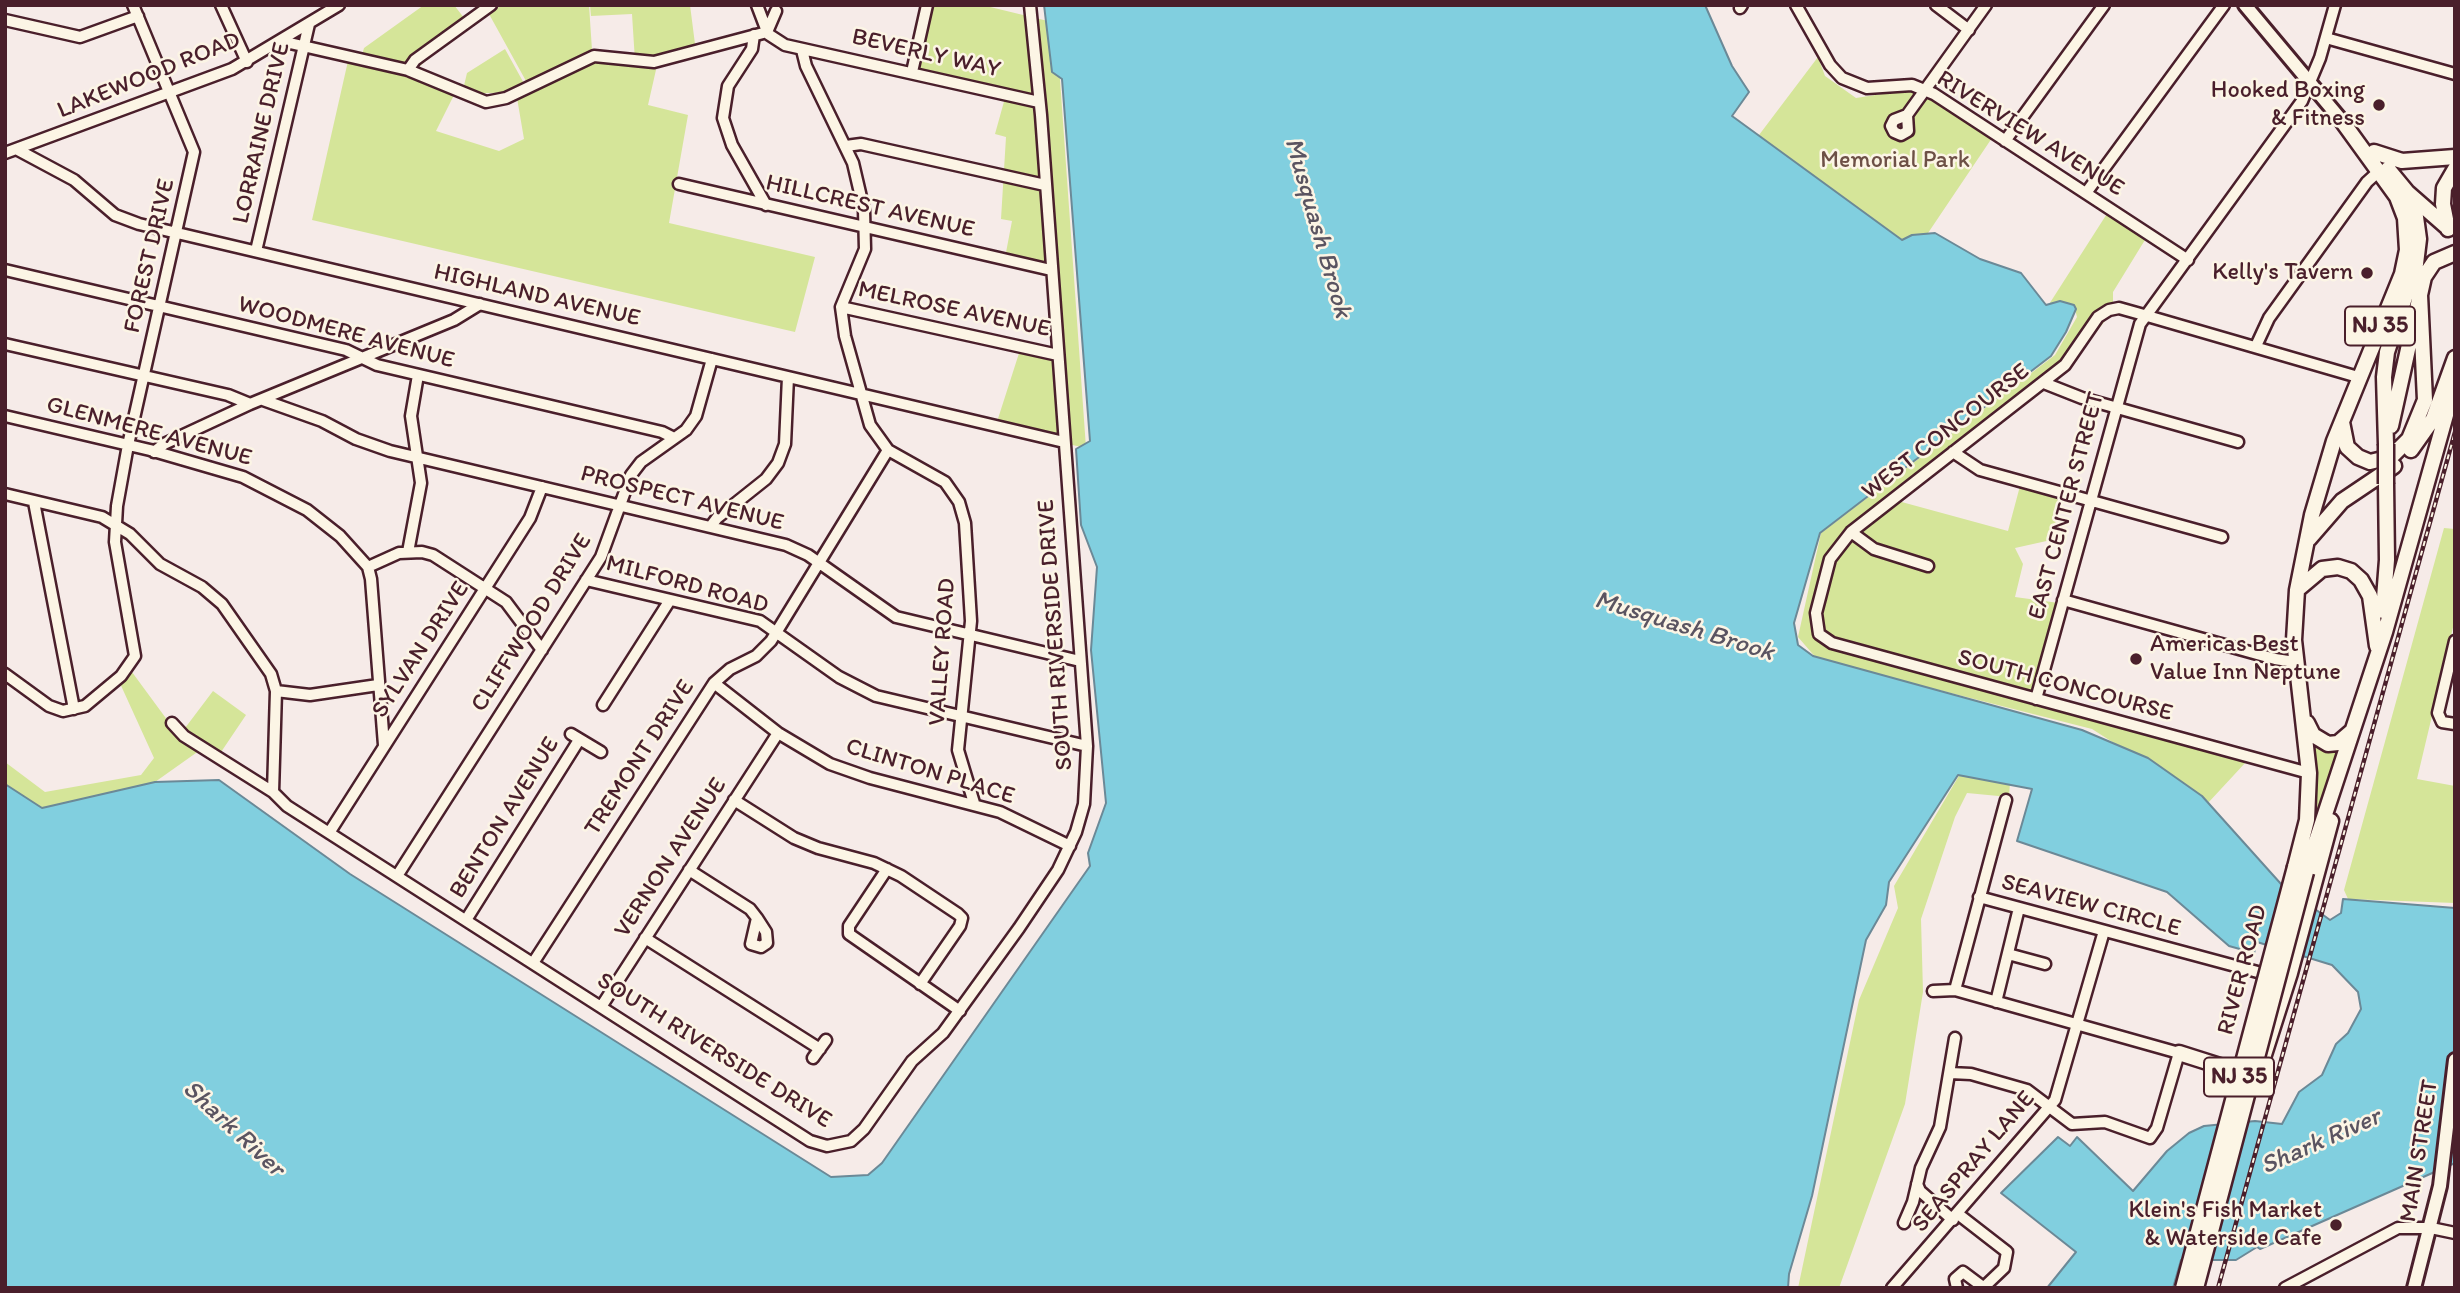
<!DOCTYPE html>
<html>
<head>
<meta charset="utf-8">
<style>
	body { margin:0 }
	#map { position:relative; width:2460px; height:1293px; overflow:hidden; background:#f6ebe8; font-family:Itim,sans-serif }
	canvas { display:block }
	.frame { position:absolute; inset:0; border:7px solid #4a1f2b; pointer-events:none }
</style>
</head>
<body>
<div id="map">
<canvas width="2460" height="1293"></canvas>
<div class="frame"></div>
</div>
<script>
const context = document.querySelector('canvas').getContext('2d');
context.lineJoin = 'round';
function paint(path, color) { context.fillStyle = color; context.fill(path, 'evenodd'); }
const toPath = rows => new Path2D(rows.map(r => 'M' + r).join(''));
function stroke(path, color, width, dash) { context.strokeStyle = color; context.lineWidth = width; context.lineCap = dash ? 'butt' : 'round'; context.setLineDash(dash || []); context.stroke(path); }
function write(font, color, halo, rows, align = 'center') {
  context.font = font + ' Itim,sans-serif'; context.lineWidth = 5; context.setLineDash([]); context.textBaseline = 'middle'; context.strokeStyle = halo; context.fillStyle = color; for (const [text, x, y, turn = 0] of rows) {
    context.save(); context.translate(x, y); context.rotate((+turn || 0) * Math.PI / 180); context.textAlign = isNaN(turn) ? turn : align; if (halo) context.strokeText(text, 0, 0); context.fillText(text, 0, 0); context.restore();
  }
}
const green = toPath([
	[424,5,454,5,468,23,410,75,455,93,436,131,499,151,524,139,516,92,462,94,467,73,505,49,526,87,595,56,635,61,632,14,591,16,590,5,690,5,696,52,658,61,648,105,688,115,669,223,815,257,795,332,312,220,348,61,360,63,364,48],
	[501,5,589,5,592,50,526,81,489,14],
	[928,5,982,5,1056,23,1086,448,995,428,1021,347,1060,357,1053,274,1004,263,1012,221,1001,219,1006,137,995,134,1005,98,913,76],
	[1818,57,1825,76,1856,98,1921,88,1994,135,1926,236,1901,247,1759,150,1733,117,1759,135],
	[2110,209,2148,235,2113,292,2113,311,2073,361,1898,501,2008,531,2020,486,2062,498,2051,540,2015,548,2023,564,2015,597,2066,604,2038,703,2246,762,2208,803,2092,729,1817,659,1798,637,1821,533,2055,355,2077,317,2074,305,2060,303,2046,309],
	[2444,528,2455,529,2455,619,2417,779,2455,786,2455,903,2348,899,2344,890],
	[129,668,179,736,213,691,246,715,217,758,203,748,155,782,42,808,5,784,5,762,45,792,141,775,154,758,118,679],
	[2314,746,2338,753,2316,818,2313,816,2317,771],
	[1960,774,2010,782,2009,797,1967,793,1955,817,1921,919,1923,992,1905,1104,1839,1288,1798,1288,1859,1000,1898,908,1894,886]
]);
const water = toPath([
	[1044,5,1705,5,1732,66,1749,92,1732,116,1902,240,1912,235,1935,233,1980,259,2021,273,2046,305,2060,301,2074,305,2076,309,2066,332,2051,356,1820,533,1794,623,1798,645,1813,656,2082,730,2148,758,2202,796,2281,884,2330,920,2341,913,2343,899,2455,908,2455,1163,2260,1249,2257,1247,2236,1260,2181,1260,2173,1288,2047,1288,2076,1252,2001,1193,2058,1137,2070,1146,2077,1137,2133,1191,2167,1151,2189,1133,2204,1126,2255,1121,2282,1124,2299,1092,2322,1075,2336,1044,2348,1033,2361,1009,2358,992,2332,965,2257,942,2254,953,2229,946,2167,892,2017,841,2032,789,1958,775,1889,882,1886,905,1866,940,1812,1196,1789,1274,1788,1288,5,1288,5,784,42,808,155,782,219,780,350,874,831,1177,868,1175,882,1163,1090,866,1088,853,1106,803,1091,650,1097,567,1081,525,1076,449,1090,441,1062,79,1052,72,1044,5]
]);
const minor = toPath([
	[221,5,247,62],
	[757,5,768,34,785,45,1039,102],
	[1796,5,1830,65,1842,78,1867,88,1912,85,1934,94,2188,260],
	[1936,5,1969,30],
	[1740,8,1742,5],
	[5,20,80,37,138,16],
	[754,35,752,49,728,86,723,118,732,145,766,205],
	[2326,38,2455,74],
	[281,41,408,70,486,102,506,98,594,56,654,62,767,32,776,11],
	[802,50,806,66,853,163,864,210,865,249,841,307,845,336,870,425,888,450,945,482,959,502,965,523,971,621,958,750,974,803],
	[408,70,415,60,491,5],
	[912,72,927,5],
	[1907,115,1986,5],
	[1907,115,1908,131,1901,135,1894,132,1891,126,1894,120,1907,115],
	[2005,141,2104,5],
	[846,146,861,144,1045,185],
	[18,150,74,180,115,215,139,224,1064,442],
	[5,153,232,69,339,5],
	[679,184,1051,270],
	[2086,193,2224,5],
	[256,251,309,24],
	[5,270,346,350,377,365,662,432,674,438],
	[841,307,1058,355],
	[5,344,228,395,250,404],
	[2256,346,2269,318,2367,182,2378,172],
	[2044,383,2082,398,2238,442],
	[263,400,322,421,356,439,390,451,786,545,808,555,896,617,1080,661],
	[5,416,150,450,243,477,307,510,340,536,368,567,371,579,384,745],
	[154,452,164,444,250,404,454,320,480,304],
	[1953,452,1980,470,2222,537],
	[5,494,102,517,130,534,160,564,202,587,222,604,271,674,276,691,273,792,287,806,810,1141,827,1146,851,1141,864,1129,912,1061,943,1033,1019,928,1058,870,1076,832,1084,804,1087,746,1041,115,1030,5],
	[34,502,74,709],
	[711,526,717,518,766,479,778,463,785,444,788,377],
	[1851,532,1874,549,1928,566],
	[408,552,421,483,411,416,418,375],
	[368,567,399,553,422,552,433,555,506,602,542,650],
	[586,580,760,621,839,677,876,696,1087,746],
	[2063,600,2275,659,2295,662],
	[2455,641,2438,713,2442,722,2455,724],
	[5,674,49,706,63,711,85,706,121,676,135,656,115,542,117,506,128,445,194,152,133,5],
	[714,683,778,733,830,764,870,778,1000,812,1070,846],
	[276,691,310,695,378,685],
	[2036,699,2140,324,2302,101,2320,58,2335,5],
	[603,705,670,600],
	[172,723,184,736,273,792],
	[571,734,601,752],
	[2309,773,1832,643,1819,634,1816,613,1830,559,1851,532,2065,365,2098,317,2109,310,2119,308,2144,315,2358,377],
	[734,800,794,838,818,848,874,863,901,876,958,914,962,918,960,926,920,984],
	[329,833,530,518,542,487],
	[887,869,849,926,849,934,960,1011],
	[689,870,750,909,757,918],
	[397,876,601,557,631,475,641,462,686,430,696,416,712,359],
	[1979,897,2265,974],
	[757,918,766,932,767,943,761,947,751,944,757,918],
	[466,920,579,740],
	[645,938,820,1049],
	[2008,954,2045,964],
	[533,963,714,683,730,669,756,656,771,641,888,450],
	[1955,990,2006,800],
	[1933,991,1955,990],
	[1996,1002,2019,908],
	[601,1007,778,733],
	[813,1058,826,1040],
	[1950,1073,1971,1074,2027,1090,2072,1124,2105,1122,2150,1138,2157,1128,2179,1053,1955,990],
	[1917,1184,1920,1191,1953,1220],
	[1958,1214,2007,1252,2004,1268,1983,1288],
	[1904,1223,1913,1202,1921,1168,1940,1127,1955,1038],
	[1892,1288,2055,1100,2104,931],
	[1957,1288,1955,1279,1963,1272,1983,1287],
	[2285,1288,2398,1228,2431,1228,2455,1233]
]);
const major = toPath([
	[2245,5,2342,121],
	[2414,1288,2440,1186,2455,1060]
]);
const highway = toPath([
	[2374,152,2402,161,2455,157],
	[2408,193,2448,228],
	[2448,229,2443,204,2444,188,2455,169],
	[2342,422,2347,447,2358,457,2370,462,2391,457,2409,439,2425,400,2420,295],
	[2391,426,2424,277,2434,262,2455,253],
	[2386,444,2384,377,2387,352,2416,264,2419,239,2416,217,2407,192,2388,169],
	[2411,450,2433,419,2455,358],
	[2309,539,2342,501,2394,466],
	[2297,590,2322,569,2338,567,2351,571,2361,580,2370,596,2377,646],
	[2383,611,2387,560,2386,484],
	[2307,723,2313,735,2328,744,2338,743,2352,731],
	[2295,867,2307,820,2309,773,2294,640,2297,590,2312,515,2334,441,2402,274,2407,250,2405,218,2397,197,2342,121],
	[2306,872,2385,632,2455,383],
	[2179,1053,2242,1073,2256,1070,2261,1064,2290,973,2331,821]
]);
const rail = toPath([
	[2218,1288,2455,432]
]);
const highwayBridge = toPath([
	[2386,484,2386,444],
	[2183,1288,2295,867],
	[2196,1288,2306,872]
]);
const markers = [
	[2379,105,7,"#4a1f2b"],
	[2367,273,7,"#4a1f2b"],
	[2136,659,7,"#4a1f2b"],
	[2336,1225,7,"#4a1f2b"]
];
const shields = [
	[2380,326,70],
	[2239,1077,70]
];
const shieldNames = [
	["NJ 35",2380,326],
	["NJ 35",2239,1077]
];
const streetNames = [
	["BEVERLY WAY",926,54,13],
	["LAKEWOOD ROAD",149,76,-22],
	["LORRAINE DRIVE",262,133,-77],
	["RIVERVIEW AVENUE",2030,134,32],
	["HILLCREST AVENUE",870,207,13],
	["FOREST DRIVE",150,256,-77],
	["HIGHLAND AVENUE",537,296,13],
	["MELROSE AVENUE",954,310,12],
	["WOODMERE AVENUE",346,333,15],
	["GLENMERE AVENUE",149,432,15],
	["WEST CONCOURSE",1946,432,-38],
	["PROSPECT AVENUE",682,499,14],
	["EAST CENTER STREET",2067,506,-75],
	["MILFORD ROAD",687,585,15],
	["CLIFFWOOD DRIVE",532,623,-58],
	["SOUTH RIVERSIDE DRIVE",1056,635,-94],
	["SYLVAN DRIVE",421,650,-57],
	["VALLEY ROAD",943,652,-86],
	["SOUTH CONCOURSE",2065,686,15],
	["TREMONT DRIVE",640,758,-57],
	["CLINTON PLACE",930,772,17],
	["BENTON AVENUE",505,818,-58],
	["VERNON AVENUE",671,858,-57],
	["SEAVIEW CIRCLE",2091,906,15],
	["RIVER ROAD",2243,970,-75],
	["SOUTH RIVERSIDE DRIVE",714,1051,32],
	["MAIN STREET",2420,1151,-81],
	["SEASPRAY LANE",1974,1162,-50]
];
const poiNames = [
	["Hooked Boxing",2365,91],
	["& Fitness",2365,119],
	["Kelly's Tavern",2353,273],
	["Americas Best",2150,645,"left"],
	["Value Inn Neptune",2150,673,"left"],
	["Klein's Fish Market",2322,1211],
	["& Waterside Cafe",2322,1239]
];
const parkNames = [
	["Memorial Park",1895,161]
];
const waterNames = [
	["Musquash Brook",1317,228,74],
	["Musquash Brook",1684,627,17],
	["Shark River",233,1129,43],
	["Shark River",2321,1142,-24]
];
paint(green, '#d5e599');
paint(water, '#81cfdf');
stroke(water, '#6b8997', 2);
stroke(minor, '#4a1f2b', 15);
stroke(major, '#4a1f2b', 18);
stroke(highway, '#4a1f2b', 19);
stroke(minor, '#fcf5e5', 10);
stroke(major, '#fcf5e5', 12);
stroke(highway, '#fcf5e5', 14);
stroke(rail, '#4a1f2b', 4.5);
stroke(rail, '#fcf5e5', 2, [5]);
stroke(highwayBridge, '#4a1f2b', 19, []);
stroke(highwayBridge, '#fcf5e5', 14);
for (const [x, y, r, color] of markers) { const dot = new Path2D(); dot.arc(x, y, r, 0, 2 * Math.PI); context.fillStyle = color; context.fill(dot); stroke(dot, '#fcf5e5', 2.5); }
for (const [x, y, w] of shields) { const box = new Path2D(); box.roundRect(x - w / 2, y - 19.5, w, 39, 5); context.fillStyle = '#fcf5e5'; context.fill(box); stroke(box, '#4a1f2b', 2); }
write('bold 23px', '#4a1f2b', null, shieldNames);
write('24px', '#4a1f2b', '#fcf5e5', streetNames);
write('24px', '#4a1f2b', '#fcf5e5', poiNames, 'right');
write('24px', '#6d5046', '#fcf5e5', parkNames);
write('italic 26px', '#5a5461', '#fcf5e5', waterNames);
</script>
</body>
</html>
